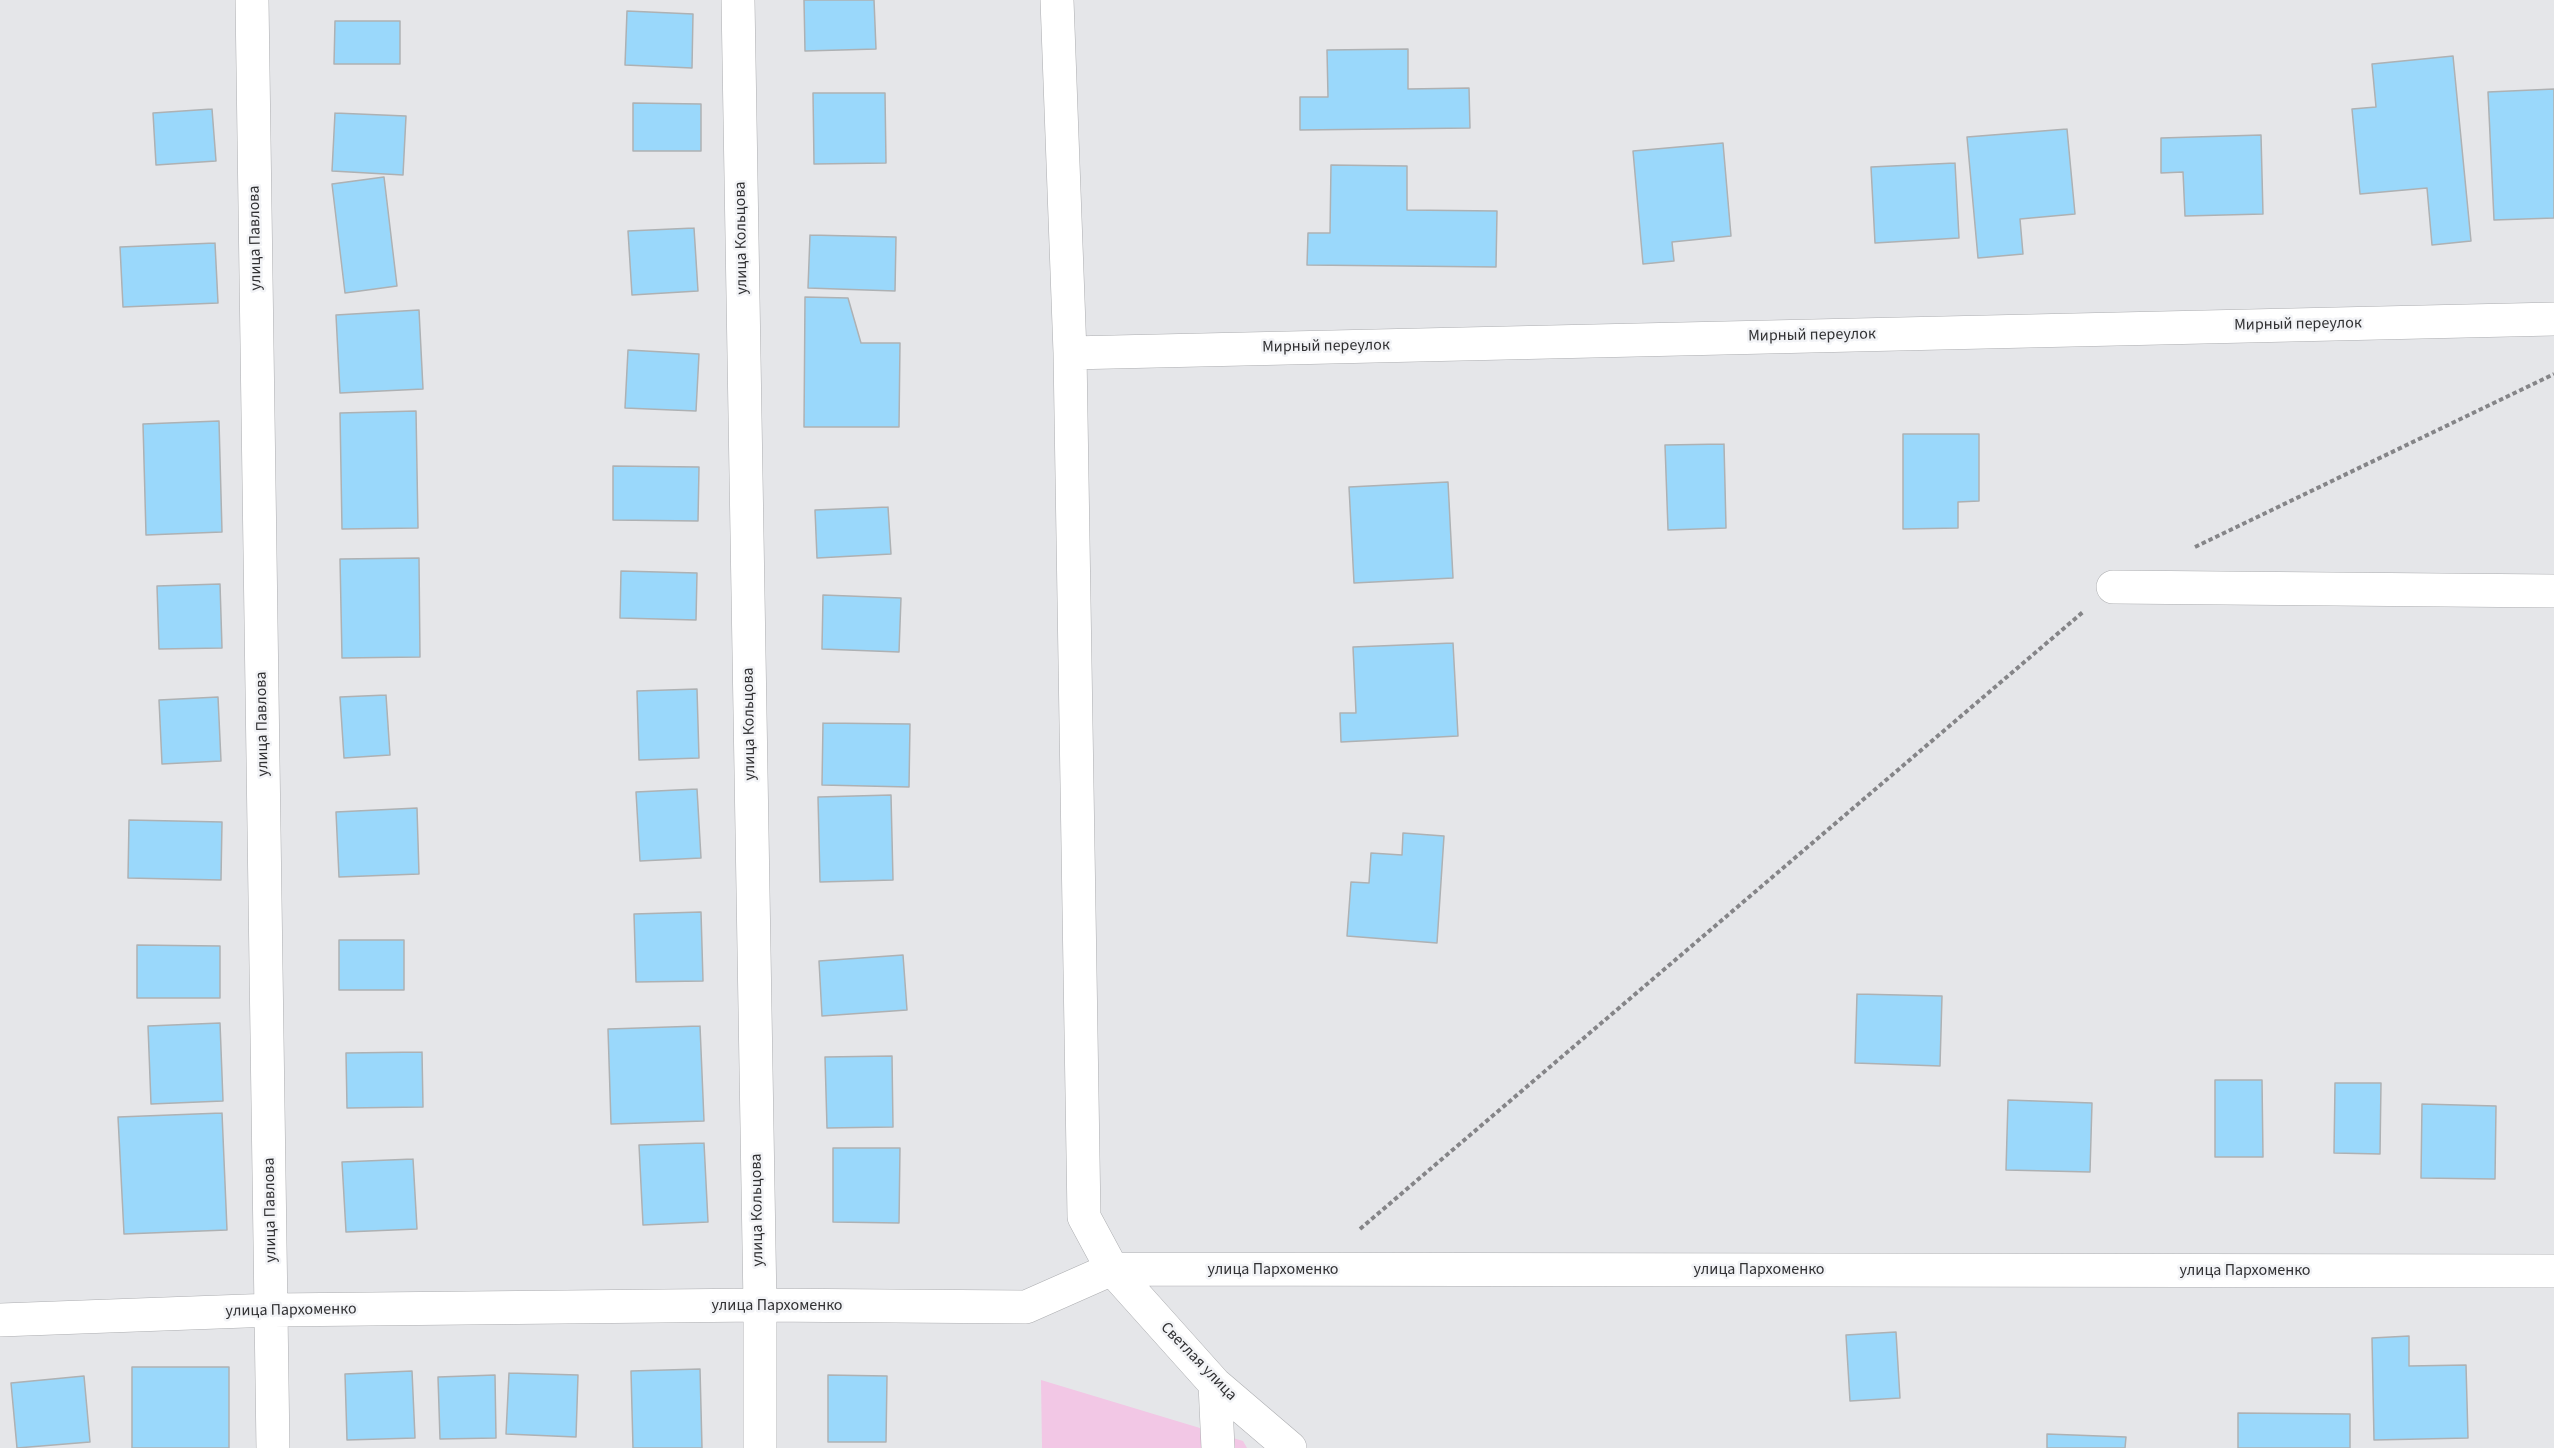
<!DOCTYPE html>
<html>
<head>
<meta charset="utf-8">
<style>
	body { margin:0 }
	canvas { display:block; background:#e5e6e9 }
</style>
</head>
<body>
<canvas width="2554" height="1448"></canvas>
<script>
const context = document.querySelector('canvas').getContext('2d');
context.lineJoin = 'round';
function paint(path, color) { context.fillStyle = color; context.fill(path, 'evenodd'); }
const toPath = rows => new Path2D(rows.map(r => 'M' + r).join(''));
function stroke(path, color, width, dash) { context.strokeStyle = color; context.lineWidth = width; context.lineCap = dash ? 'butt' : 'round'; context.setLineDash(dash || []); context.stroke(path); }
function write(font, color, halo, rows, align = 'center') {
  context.font = font + ' "Source Sans 3",sans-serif'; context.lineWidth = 5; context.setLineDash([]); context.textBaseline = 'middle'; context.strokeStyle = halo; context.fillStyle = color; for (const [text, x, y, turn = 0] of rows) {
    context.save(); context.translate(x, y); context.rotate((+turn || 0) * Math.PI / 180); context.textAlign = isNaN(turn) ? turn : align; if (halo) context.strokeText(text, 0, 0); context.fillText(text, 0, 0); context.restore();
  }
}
const green = toPath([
	[1041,1380,1243,1441,1247,1448,1042,1448]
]);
const building = toPath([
	[804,0,874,0,876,49,805,51,804,0],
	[627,11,693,14,692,68,625,65,627,11],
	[335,21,400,21,400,64,334,64,335,21],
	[1408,49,1408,89,1469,88,1470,128,1300,130,1300,97,1328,97,1327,50,1408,49],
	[2453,56,2471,241,2432,245,2427,188,2360,194,2352,109,2376,107,2372,64,2453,56],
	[2554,89,2554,218,2494,220,2488,92,2554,89],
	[813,93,885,93,886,163,814,164,813,93],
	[633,103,701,104,701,151,633,151,633,103],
	[212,109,216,161,156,165,153,113,212,109],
	[335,113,406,116,403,175,332,171,335,113],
	[2067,129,2075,214,2020,219,2023,254,1978,258,1967,137,2067,129],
	[2261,135,2263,214,2185,216,2183,172,2161,173,2161,138,2261,135],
	[1723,143,1731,236,1672,242,1674,261,1643,264,1633,151,1723,143],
	[1955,163,1959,238,1875,243,1871,167,1955,163],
	[1331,165,1407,166,1407,210,1497,211,1496,267,1307,265,1308,233,1330,233,1331,165],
	[384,177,397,286,345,293,332,184,384,177],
	[694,228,698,291,632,295,628,231,694,228],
	[810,235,896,237,895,291,808,288,810,235],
	[215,243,218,303,123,307,120,247,215,243],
	[805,297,848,298,861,343,900,343,899,427,804,427,805,297],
	[419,310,423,389,340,393,336,315,419,310],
	[628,350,699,354,696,411,625,408,628,350],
	[416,411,418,528,342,529,340,413,416,411],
	[219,421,222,532,146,535,143,424,219,421],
	[1903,434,1979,434,1979,501,1958,502,1958,528,1903,529,1903,434],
	[1724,444,1726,528,1668,530,1665,445,1724,444],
	[613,466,699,467,698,521,613,520,613,466],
	[1448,482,1453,578,1354,583,1349,487,1448,482],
	[888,507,891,554,817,558,815,510,888,507],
	[419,558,420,657,342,658,340,559,419,558],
	[621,571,697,573,696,620,620,618,621,571],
	[220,584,222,648,159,649,157,586,220,584],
	[823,595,901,598,899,652,822,649,823,595],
	[1453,643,1458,736,1341,742,1340,713,1356,713,1353,647,1453,643],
	[697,689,699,758,639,760,637,691,697,689],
	[386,695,390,755,344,758,340,697,386,695],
	[218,697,221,761,162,764,159,700,218,697],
	[823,723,910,724,909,787,822,785,823,723],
	[697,789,701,858,640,861,636,792,697,789],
	[891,795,893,880,820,882,818,797,891,795],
	[417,808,419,874,339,877,336,812,417,808],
	[129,820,222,822,221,880,128,878,129,820],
	[1403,833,1444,836,1437,943,1347,936,1351,882,1369,883,1371,853,1402,855,1403,833],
	[701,912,703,981,636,982,634,914,701,912],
	[339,940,404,940,404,990,339,990,339,940],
	[137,945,220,946,220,998,137,998,137,945],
	[903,955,907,1010,822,1016,819,961,903,955],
	[1857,994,1942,996,1940,1066,1855,1063,1857,994],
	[220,1023,223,1101,151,1104,148,1026,220,1023],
	[700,1026,704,1121,611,1124,608,1029,700,1026],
	[422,1052,423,1107,347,1108,346,1053,422,1052],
	[892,1056,893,1127,827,1128,825,1057,892,1056],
	[2215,1080,2262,1080,2263,1157,2215,1157,2215,1080],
	[2335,1083,2381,1083,2380,1154,2334,1153,2335,1083],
	[2008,1100,2092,1103,2090,1172,2006,1170,2008,1100],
	[2422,1104,2496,1106,2495,1179,2421,1178,2422,1104],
	[222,1113,227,1230,124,1234,118,1117,222,1113],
	[704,1143,708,1222,643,1225,639,1145,704,1143],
	[833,1148,900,1148,899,1223,833,1222,833,1148],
	[413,1159,417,1229,346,1232,342,1162,413,1159],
	[1896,1332,1900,1398,1850,1401,1846,1335,1896,1332],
	[2409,1336,2409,1366,2466,1365,2468,1438,2374,1440,2372,1338,2409,1336],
	[132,1367,229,1367,229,1448,132,1448,132,1367],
	[700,1369,702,1448,633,1448,631,1371,700,1369],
	[412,1371,415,1438,347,1440,345,1374,412,1371],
	[509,1373,578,1375,576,1437,506,1434,509,1373],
	[495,1375,496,1438,440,1439,438,1377,495,1375],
	[828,1375,887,1376,886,1442,828,1442,828,1375],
	[84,1376,90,1442,17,1448,11,1383,84,1376],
	[2238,1413,2350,1414,2350,1448,2238,1448,2238,1413],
	[2047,1434,2126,1437,2125,1448,2047,1448,2047,1434]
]);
const path = toPath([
	[2195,547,2554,374],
	[1360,1229,2083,612]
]);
const minor = toPath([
	[252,0,273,1448],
	[738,0,760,1305,760,1448],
	[1057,0,1070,353,1084,1217,1112,1269,1215,1384,1290,1448],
	[1070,353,2554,319],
	[2113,587,2554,591],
	[0,1320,273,1310,760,1305,1026,1307,1112,1269,2554,1271],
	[1215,1384,1218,1448]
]);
const streetNames = [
	["улица Павлова",256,238,-91],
	["улица Кольцова",742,238,-91],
	["Мирный переулок",2298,325,-1],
	["Мирный переулок",1812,336,-1],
	["Мирный переулок",1326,347,-1],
	["улица Павлова",263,724,-91],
	["улица Кольцова",750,724,-91],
	["улица Павлова",271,1210,-91],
	["улица Кольцова",758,1210,-91],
	["улица Пархоменко",1273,1270],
	["улица Пархоменко",1759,1270],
	["улица Пархоменко",2245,1271],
	["улица Пархоменко",777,1306],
	["улица Пархоменко",291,1311,-1],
	["Светлая улица",1198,1362,46]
];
paint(green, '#f2c7e5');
paint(building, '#9ad8fb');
stroke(building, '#aeb1b3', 1.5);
stroke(minor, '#acadb0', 34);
stroke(path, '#858588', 4, [4.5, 3]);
stroke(minor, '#fff', 33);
write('16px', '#313133', '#f2f3f6', streetNames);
</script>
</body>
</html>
